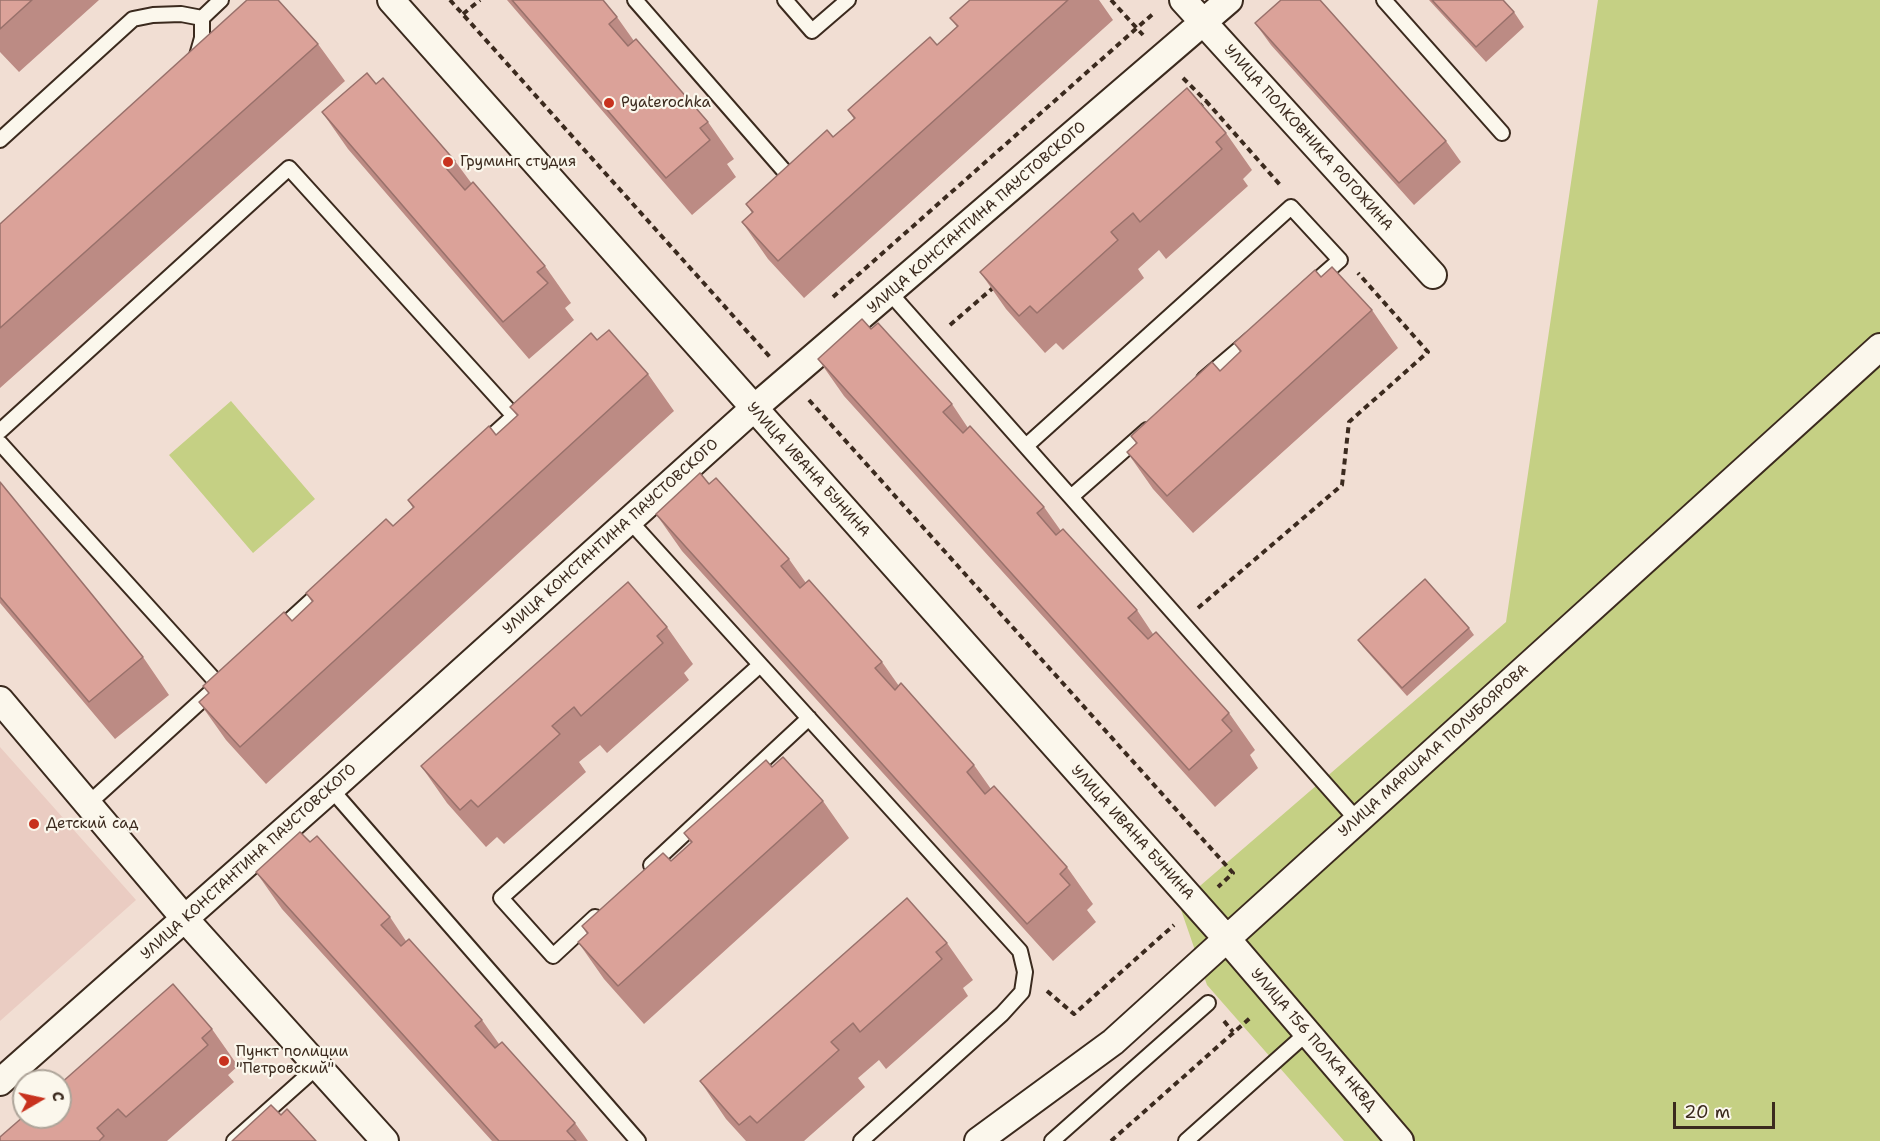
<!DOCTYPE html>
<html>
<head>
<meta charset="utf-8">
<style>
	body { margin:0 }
	#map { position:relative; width:1880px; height:1141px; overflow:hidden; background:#f1ded3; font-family:"Shantell Sans",sans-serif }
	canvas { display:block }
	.north { position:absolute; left:12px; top:1069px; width:60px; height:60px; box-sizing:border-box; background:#fbf7ec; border:2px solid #aea59a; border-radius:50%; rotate:81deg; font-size:16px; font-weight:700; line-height:24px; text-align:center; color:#3b2a1e }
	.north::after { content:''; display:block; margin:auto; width:21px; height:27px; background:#c8321e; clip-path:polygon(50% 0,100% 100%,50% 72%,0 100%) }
	.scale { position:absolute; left:1673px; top:1102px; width:102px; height:27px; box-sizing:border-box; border:3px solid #3b2a1e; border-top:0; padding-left:8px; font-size:18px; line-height:21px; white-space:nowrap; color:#3b2a1e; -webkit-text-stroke:4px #fbf7ec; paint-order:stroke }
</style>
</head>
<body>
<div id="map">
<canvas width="1880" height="1141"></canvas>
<div class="north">С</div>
<div class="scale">20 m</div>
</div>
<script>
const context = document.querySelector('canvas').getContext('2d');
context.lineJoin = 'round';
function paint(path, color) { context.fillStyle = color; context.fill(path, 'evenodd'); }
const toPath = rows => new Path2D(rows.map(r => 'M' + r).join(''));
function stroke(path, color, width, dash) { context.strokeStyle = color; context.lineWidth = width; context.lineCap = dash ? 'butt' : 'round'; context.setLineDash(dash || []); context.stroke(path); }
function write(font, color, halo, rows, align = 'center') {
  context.font = font + ' "Shantell Sans",sans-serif'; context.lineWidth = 4.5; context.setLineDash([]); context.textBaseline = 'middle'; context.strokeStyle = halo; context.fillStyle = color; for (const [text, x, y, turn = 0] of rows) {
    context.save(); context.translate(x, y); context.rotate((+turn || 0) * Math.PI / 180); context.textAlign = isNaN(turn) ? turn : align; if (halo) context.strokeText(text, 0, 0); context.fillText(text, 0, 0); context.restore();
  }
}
const built = toPath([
	[0,747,136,900,0,1021]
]);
const green = toPath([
	[1598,0,1880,0,1880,1141,1344,1141,1207,985,1179,904,1506,622],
	[231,401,315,499,253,553,169,455]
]);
const path = toPath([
	[450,0,770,357],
	[1111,0,1143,35],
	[463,14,480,0],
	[1183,78,1206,101],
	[1198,108,1206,101,1281,186],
	[833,297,1155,12],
	[950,325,994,287],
	[809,400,1233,873,1218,887],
	[1198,608,1342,485,1349,422,1428,352,1358,273],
	[1047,991,1074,1014,1174,925],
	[1224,1021,1233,1032],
	[1111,1141,1250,1018]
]);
const lane = toPath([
	[635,0,793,181,796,178],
	[785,0,812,31,848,0],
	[1384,0,1502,133],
	[202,18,221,0],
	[196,59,202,38,202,18],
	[0,140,133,19,153,15,181,14,202,18],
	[890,293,1358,821],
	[1204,379,1251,339],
	[0,431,289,168,514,416,482,445],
	[0,443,219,685],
	[1026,446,1291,207,1340,260,1308,288],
	[1071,497,1147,430],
	[629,520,1020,951,1025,972,1022,992,1002,1014,861,1141],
	[278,631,324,589],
	[331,789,638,1141],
	[88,804,213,690],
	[651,865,809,718],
	[595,917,553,956,501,898,760,665],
	[234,1141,318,1066],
	[1052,1141,1208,1003],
	[1186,1141,1307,1033]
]);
const street = toPath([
	[391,0,1227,939,1400,1141],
	[1183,0,1433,275],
	[0,700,185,919,385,1141],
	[0,1082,331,789,753,409,1229,0],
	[978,1141,1113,1042,1880,347]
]);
const wall = toPath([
	[0,0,99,0,19,72,0,52],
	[507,0,603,0,617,17,634,41,708,122,734,159,727,164,736,177,692,215],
	[970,0,1099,0,1113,20,804,298,768,259,742,222,752,213,746,204,833,137,854,119,848,110,937,45,957,27,950,18],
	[1429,0,1503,0,1514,12,1524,27,1486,62],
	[1255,23,1446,141,1461,162,1414,205,1271,45],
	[318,44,345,81,0,388,0,224],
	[376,84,455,161,472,184,545,266,571,303,565,308,574,320,529,359,348,149,322,112],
	[1226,133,1252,170,1243,179,1248,186,1166,259,1159,250,1138,269,1144,278,1063,350,1056,343,1045,353,1006,309,980,272],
	[1321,277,1372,310,1398,348,1193,533,1153,489,1127,452,1136,443,1131,436,1220,371,1240,352,1234,343],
	[871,329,952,404,968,428,1044,507,1061,531,1137,610,1153,634,1229,713,1255,750,1250,755,1258,768,1215,807,844,396,818,359],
	[597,340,648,374,674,411,266,784,226,740,199,702,209,694,203,686,292,621,312,602,306,593,393,526,413,508,408,500,496,435,517,416,510,407],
	[0,482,143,657,169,695,115,739,0,603],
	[656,514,789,559,806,583,882,662,899,686,974,765,991,789,1067,867,1093,904,1087,910,1096,922,1053,961,682,551],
	[667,627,693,664,684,673,689,680,607,753,600,745,579,762,586,772,504,844,497,837,486,847,447,803,421,766],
	[1469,628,1474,635,1407,696,1363,647,1358,640],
	[772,767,823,801,849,838,644,1024,604,979,578,942,587,934,582,926,671,861,691,843,684,833],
	[310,842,390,917,406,941,482,1020,499,1044,575,1123,588,1141,492,1141,282,909,256,872],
	[947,943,973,980,963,988,968,996,886,1069,879,1060,858,1078,865,1087,804,1141,746,1141,726,1119,700,1081],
	[212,1029,238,1066,228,1075,234,1082,167,1141,0,1141]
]);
const building = toPath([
	[0,0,32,0,0,29,0,0],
	[247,0,278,0,318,44,0,328,0,224,247,0],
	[512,0,603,0,617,17,609,24,628,46,636,39,708,122,700,128,710,140,666,178,512,0],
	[970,0,1068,0,778,261,742,222,753,212,746,204,827,130,833,137,855,118,848,110,930,37,937,45,958,26,950,18,970,0],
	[1281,0,1320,0,1446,141,1399,183,1255,23,1281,0],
	[1432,0,1503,0,1514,12,1476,47,1432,0],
	[367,73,376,84,383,78,455,161,446,168,465,190,473,182,545,266,537,272,548,283,503,322,322,112,367,73],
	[1187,88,1226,133,1216,142,1222,149,1140,222,1133,213,1111,232,1118,240,1037,313,1030,306,1019,316,980,272,1187,88],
	[1332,267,1372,310,1167,496,1127,452,1137,443,1131,436,1212,362,1220,371,1241,351,1234,343,1315,270,1321,277,1332,267],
	[862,319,871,329,878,323,952,404,943,412,963,433,970,426,1044,507,1037,513,1056,535,1063,529,1137,610,1128,618,1148,639,1156,632,1229,713,1222,720,1232,731,1189,770,818,359,862,319],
	[609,330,648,374,240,747,199,702,209,693,203,686,284,612,292,621,313,601,306,593,386,519,393,526,414,507,408,500,489,426,496,435,518,415,510,407,591,333,597,340,609,330],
	[700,473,709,484,716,478,789,559,781,566,800,588,809,580,882,662,875,668,895,690,901,683,974,765,967,772,985,794,994,786,1067,867,1060,874,1070,885,1027,924,656,514,700,473],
	[0,482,143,657,89,702,0,597,0,482],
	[1425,579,1469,628,1402,688,1358,640,1425,579],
	[628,582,667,627,657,636,663,643,581,716,574,707,552,726,560,734,478,807,471,800,460,810,421,766,628,582],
	[783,757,823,801,618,986,578,942,588,933,582,926,663,853,671,861,692,842,684,833,766,760,772,767,783,757],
	[300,832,310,842,317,836,390,917,381,925,401,946,409,939,482,1020,475,1026,495,1048,502,1042,575,1123,567,1131,576,1141,499,1141,256,872,300,832],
	[907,898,947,943,936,952,942,959,860,1032,853,1023,831,1042,839,1050,757,1123,750,1116,739,1125,700,1081,907,898],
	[173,984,212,1029,202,1038,208,1045,126,1117,118,1109,97,1128,104,1136,99,1141,0,1141,0,1137,24,1116,24,1117,60,1117,60,1084,173,984],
	[271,1105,281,1115,287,1109,316,1141,232,1141,271,1105]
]);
const markers = [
	[609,103,6,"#c8321e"],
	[448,162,6,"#c8321e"],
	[34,824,6,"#c8321e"],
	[224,1061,6,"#c8321e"]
];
const poiNames = [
	["Pyaterochka",621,103],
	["Груминг студия",460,162],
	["Детский сад",46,824],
	["Пункт полиции",236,1052],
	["\"Петровский\"",236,1069]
];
const streetNames = [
	["УЛИЦА ПОЛКОВНИКА РОГОЖИНА",1308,138,48],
	["УЛИЦА КОНСТАНТИНА ПАУСТОВСКОГО",977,218,-41],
	["УЛИЦА ИВАНА БУНИНА",808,470,48],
	["УЛИЦА КОНСТАНТИНА ПАУСТОВСКОГО",611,537,-42],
	["УЛИЦА МАРШАЛА ПОЛУБОЯРОВА",1434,751,-42],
	["УЛИЦА ИВАНА БУНИНА",1132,833,48],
	["УЛИЦА КОНСТАНТИНА ПАУСТОВСКОГО",249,862,-42],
	["УЛИЦА 156 ПОЛКА НКВД",1313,1040,49]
];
paint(built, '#eaccc2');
paint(green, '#c5d084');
stroke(lane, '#3b2a1e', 18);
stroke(street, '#3b2a1e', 30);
stroke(path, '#3b2a1e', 4, [6, 4.5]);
stroke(lane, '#fbf7ec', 14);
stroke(street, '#fbf7ec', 26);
paint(wall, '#bc8b84');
paint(building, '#dba299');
stroke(building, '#99716b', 1.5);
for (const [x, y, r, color] of markers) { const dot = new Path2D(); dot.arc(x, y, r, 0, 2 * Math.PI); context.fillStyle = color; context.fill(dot); stroke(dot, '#fbf7ec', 2); }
write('15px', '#3b2a1e', '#fbf7ec', poiNames, 'left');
write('15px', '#3b2a1e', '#fbf7ec', streetNames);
</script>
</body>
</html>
